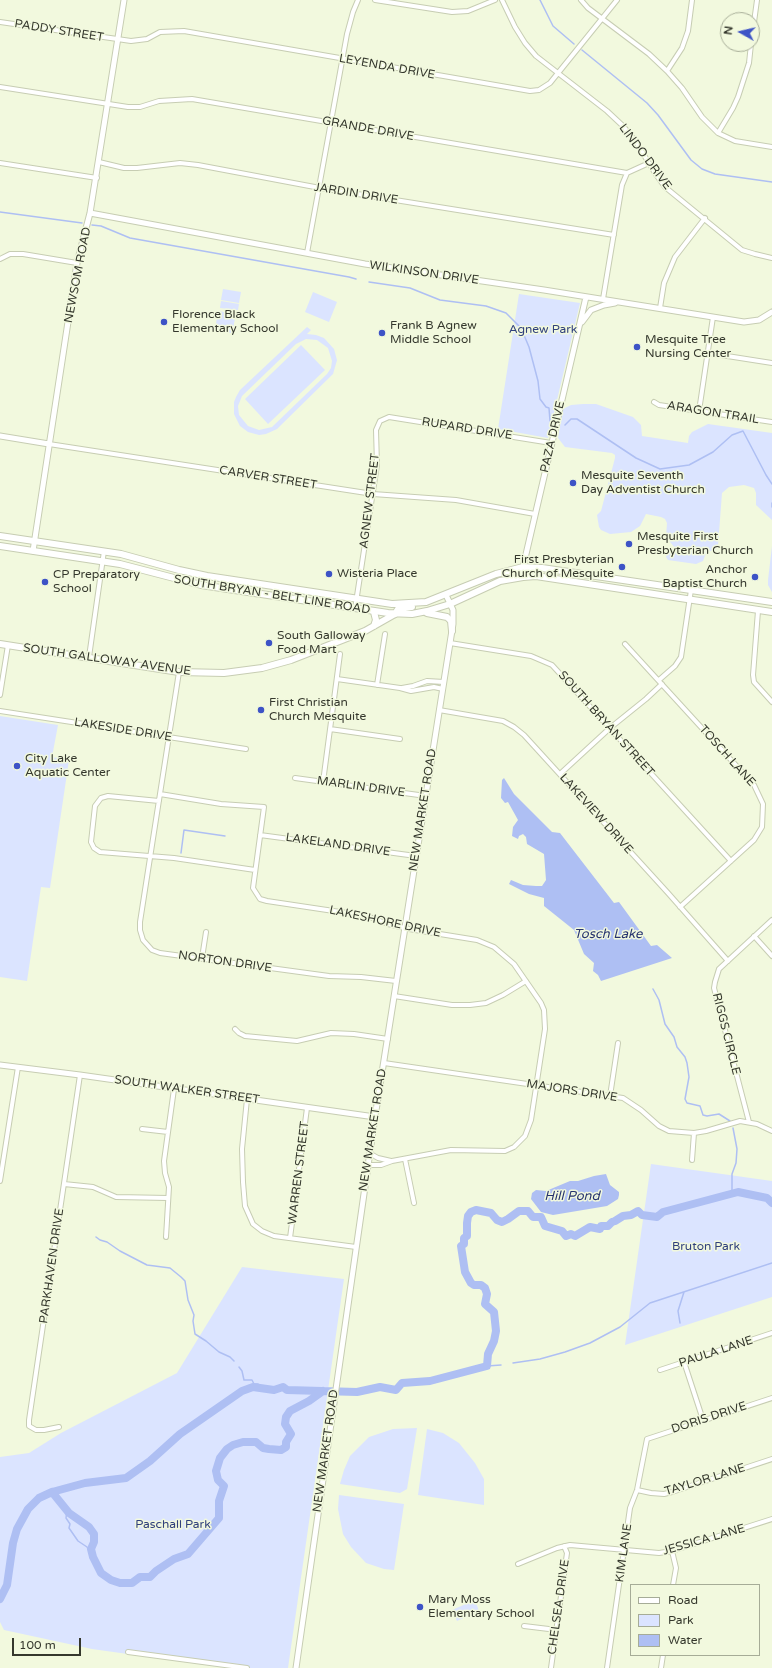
<!DOCTYPE html>
<html>
<head>
<meta charset="utf-8">
<style>
	body { margin:0 }
	#map { position:relative; width:772px; height:1668px; overflow:hidden; background:#f2f9de; font-family:"Varela Round",sans-serif }
	canvas { display:block }
	.legend { position:absolute; left:630px; top:1584px; width:130px; height:72px; box-sizing:border-box; background:#f2f9de; border:1px solid #a6ac97; margin:0; padding:5px 7px; list-style:none; font-size:12px; color:#35382d }
	.legend li { display:flex; align-items:center; gap:8px; height:20px }
	.legend b { width:20px; border:1px solid #a6ac97 }
	.north { position:absolute; left:720px; top:12px; width:40px; height:40px; box-sizing:border-box; background:#f2f9de; border:1px solid #a6ac97; border-radius:50%; rotate:278deg; font-size:11px; font-weight:700; line-height:16px; text-align:center; color:#35382d }
	.north::after { content:''; display:block; margin:auto; width:14px; height:18px; background:#3d53c6; clip-path:polygon(50% 0,100% 100%,50% 72%,0 100%) }
	.scale { position:absolute; left:12px; top:1638px; width:69px; height:18px; box-sizing:border-box; border:2px solid #35382d; border-top:0; padding-left:5px; font-size:12px; line-height:14px; white-space:nowrap; color:#35382d; -webkit-text-stroke:3px #f2f9de; paint-order:stroke }
</style>
</head>
<body>
<div id="map">
<canvas width="772" height="1668"></canvas>
<ul class="legend">
<li><b style="height:5px;background:#fff"></b>Road</li>
<li><b style="height:11px;background:#dbe4ff"></b>Park</li>
<li><b style="height:11px;background:#aebff3"></b>Water</li>
</ul>
<div class="north">N</div>
<div class="scale">100 m</div>
</div>
<script>
const context = document.querySelector('canvas').getContext('2d');
context.lineJoin = 'round';
function paint(path, color) { context.fillStyle = color; context.fill(path, 'evenodd'); }
const toPath = rows => new Path2D(rows.map(r => 'M' + r).join(''));
function stroke(path, color, width, dash) { context.strokeStyle = color; context.lineWidth = width; context.lineCap = dash ? 'butt' : 'round'; context.setLineDash(dash || []); context.stroke(path); }
function write(font, color, halo, rows, align = 'center') {
  context.font = font + ' "Varela Round",sans-serif'; context.lineWidth = 3; context.setLineDash([]); context.textBaseline = 'middle'; context.strokeStyle = halo; context.fillStyle = color; for (const [text, x, y, turn = 0] of rows) {
    context.save(); context.translate(x, y); context.rotate((+turn || 0) * Math.PI / 180); context.textAlign = isNaN(turn) ? turn : align; if (halo) context.strokeText(text, 0, 0); context.fillText(text, 0, 0); context.restore();
  }
}
const green = toPath([
	[223,289,241,292,239,303,221,300],
	[313,292,337,302,329,322,305,312],
	[519,294,580,303,548,438,498,429],
	[221,301,239,304,238,310,220,308],
	[218,311,236,314,232,333,215,330],
	[307,327,311,330,307,334,316,335,324,338,334,349,337,360,333,374,277,429,266,434,259,435,248,432,240,426,234,414,234,402,236,397,240,390],
	[306,339,317,340,328,348,332,361,331,368,327,374,272,427,259,430,248,426,239,415,238,406,242,396,296,344],
	[301,345,325,370,268,424,245,399],
	[583,404,596,404,633,417,641,425,642,436,688,443,689,436,692,432,708,424,772,433,772,520,756,505,756,493,754,488,744,485,729,487,722,493,718,546,715,551,708,551,706,553,703,561,696,564,668,560,666,557,667,553,673,551,675,548,666,537,667,523,665,519,661,517,646,514,640,526,631,532,610,534,601,530,599,527,597,515,601,511,615,458,615,455,612,453,565,447,558,438,563,409,571,405],
	[772,546,772,592,768,585,768,580],
	[0,716,58,725,52,757,69,760,50,888,41,887,27,981,0,977],
	[651,1164,772,1181,772,1297,625,1345],
	[242,1267,344,1279,288,1668,227,1668,92,1649,4,1630,0,1622,0,1457,29,1453,61,1433,177,1373],
	[417,1428,407,1489,400,1493,340,1484,344,1470,350,1456,369,1437,393,1429],
	[427,1429,443,1433,459,1443,475,1463,484,1479,484,1505,418,1495],
	[339,1495,404,1504,394,1570,384,1569,366,1563,351,1547,343,1534,338,1509],
	[475,1600,479,1611,457,1621,452,1610]
]);
const water = toPath([
	[504,778,514,794,552,832,560,833,614,903,619,902,651,946,657,945,672,958,601,981,598,975,593,971,594,963,584,954,574,930,544,906,544,898,529,894,509,884,511,880,523,885,536,886,542,886,546,880,544,854,527,844,526,837,523,834,519,836,518,839,512,836,513,827,518,820,508,802,505,803,501,798,502,780],
	[606,1174,610,1185,619,1192,619,1195,618,1199,607,1206,553,1215,541,1212,531,1199,532,1193,536,1190,546,1191,570,1181,578,1181,594,1176]
]);
const stream = toPath([
	[540,0,553,26,574,44],
	[582,50,647,103,658,115,691,160,702,169,715,174,772,182],
	[0,212,82,223],
	[92,225,101,226,130,238,349,277,356,279],
	[369,282,410,288,440,300,486,306,506,313,521,328,529,347,538,381,540,399,546,407,549,408,550,421],
	[565,425,571,419,577,419,636,458,660,469,689,465,713,452,732,435,743,431,766,475,772,484],
	[772,503,772,507],
	[181,853,184,830,225,836],
	[653,989,659,1000,665,1024,674,1037,677,1047,685,1057,687,1063,689,1077,685,1099,687,1103,700,1106,703,1115,707,1116,719,1114,730,1121],
	[732,1193,732,1174,736,1163,737,1149,733,1128],
	[96,1237,100,1240,107,1242,120,1251,147,1265,170,1268,181,1277,185,1281,188,1300,194,1315,193,1321,195,1334,206,1341,219,1352,230,1357,234,1361],
	[680,1323,678,1311,684,1292],
	[513,1363,540,1359,565,1352,590,1343,620,1327,650,1303,772,1263],
	[487,1366,501,1365],
	[239,1367,242,1371,244,1380,252,1380,254,1384,258,1384,261,1388],
	[67,1510,66,1518,70,1524,69,1528,78,1541,87,1547,89,1551,93,1555]
]);
const river = toPath([
	[52,1492,69,1513,89,1527,94,1534,94,1542,91,1549,93,1557,101,1573,111,1580,120,1583,132,1583,140,1577,150,1577,156,1571,174,1559,188,1554,219,1518,219,1501,224,1486,218,1480,216,1471,220,1458,227,1449,233,1445,243,1442,256,1442,263,1448,269,1449,281,1450,286,1447,286,1442,291,1434,285,1424,286,1417,290,1411,309,1401,323,1391],
	[0,1599,7,1585,13,1543,17,1529,28,1509,39,1498,52,1492,85,1483,126,1478,150,1461,180,1434,242,1391,253,1387,274,1390,283,1387,287,1390,357,1392,380,1387,396,1390,402,1383,430,1381,487,1366,488,1354,494,1341,496,1331,494,1312,485,1304,487,1294,485,1288,481,1285,474,1285,471,1283,465,1272,461,1246,464,1244,464,1238,467,1236,467,1223,468,1216,471,1212,476,1210,491,1213,497,1220,502,1222,508,1219,519,1211,528,1211,533,1217,541,1217,545,1226,562,1231,566,1236,571,1234,575,1236,590,1227,600,1229,601,1226,608,1226,612,1222,615,1221,623,1216,631,1215,638,1211,642,1215,657,1217,663,1212,738,1192,767,1198,772,1203]
]);
const minor = toPath([
	[375,0,452,12,468,11,495,0],
	[502,0,515,27,525,43,536,56,607,111,623,126,636,142,655,173,665,187,742,250,755,254,772,258],
	[581,0,588,8,649,54,667,71,682,88,702,117,718,133,735,141,772,147],
	[0,22,131,41,147,39,160,32,184,31,530,91,539,90,550,83,617,0],
	[752,37,757,0],
	[667,71,682,48,688,31,692,0],
	[0,87,128,107,140,107,159,101,192,99,627,173],
	[718,133,733,108,738,97,749,63,751,44],
	[99,162,124,168,137,168,180,163,198,165,320,188,614,235],
	[0,163,97,178],
	[307,253,347,34,353,12,358,0],
	[0,259,10,254,23,254,77,263],
	[603,299,622,185,627,173,649,163],
	[660,308,664,283,675,257,705,218],
	[708,353,772,363],
	[654,402,659,405,772,422],
	[699,411,713,317],
	[49,444,373,494,456,500,535,514],
	[355,609,377,465,376,430,380,421,389,417,551,443],
	[758,611,753,675,754,682,772,702],
	[450,643,531,656,552,665,731,861],
	[625,644,754,785,763,804,762,827,754,840,680,907],
	[89,657,104,551],
	[179,672,140,922,140,930,143,940,152,950,160,953,329,976,361,977,396,981],
	[337,679,400,688,411,691,434,687,443,689],
	[659,680,675,666,681,657,691,590],
	[377,685,385,634],
	[402,688,413,686,427,681,444,682],
	[0,695,8,645],
	[439,710,503,721,514,727,524,735,668,893,728,961],
	[0,711,246,749],
	[330,729,400,739],
	[560,774,610,728,646,699,662,684],
	[295,778,426,796],
	[323,782,340,654],
	[160,794,221,804,264,807,253,888,260,899,267,901,367,916,388,924,409,929,477,940,494,947,514,964,541,1003,544,1010,545,1029,531,1120,525,1136,514,1147,505,1151,451,1150,392,1161,381,1165,368,1165],
	[159,801,108,796,101,798,95,806,91,842,94,848,100,852,174,858,255,870],
	[260,835,416,856],
	[754,936,772,956],
	[202,958,206,932],
	[394,996,452,1005,470,1005,486,1003,503,995,526,981],
	[235,1029,239,1033,245,1036,297,1041,331,1033,354,1034,388,1039],
	[384,1063,623,1098,641,1110,659,1126,669,1131,694,1133,706,1131,740,1121,757,1124,772,1131],
	[610,1096,618,1043],
	[247,1099,242,1149,243,1182,245,1206,253,1224,262,1231,274,1236,356,1247],
	[749,1122,714,988,715,982,719,969,772,920],
	[142,1129,168,1132],
	[369,1153,378,1158,391,1161],
	[405,1159,414,1203],
	[692,1160,694,1133],
	[0,1181,18,1067],
	[64,1184,93,1187,116,1197,168,1198],
	[166,1237,169,1187,165,1173,164,1161,174,1089],
	[290,1238,307,1108],
	[684,1362,703,1420],
	[660,1370,772,1333],
	[59,1427,44,1430,36,1430,29,1426,29,1420,80,1075],
	[637,1490,651,1493,664,1494,672,1492,772,1459],
	[672,1551,676,1568,673,1585],
	[518,1564,557,1548,570,1545,659,1553,672,1551,772,1519],
	[524,1626,557,1630],
	[128,1652,247,1668],
	[551,1668,567,1553,564,1546],
	[607,1668,630,1508,637,1490,647,1439,772,1398],
	[661,1668,663,1655]
]);
const tertiary = toPath([
	[90,213,365,264,544,290,744,322,759,320,772,312],
	[582,322,591,310,604,305,615,303],
	[0,436,49,444],
	[33,551,77,263,90,213,124,0],
	[523,577,523,567,586,297],
	[0,1065,80,1075,375,1117],
	[296,1668,375,1117,453,624,453,610,446,595]
]);
const secondary = toPath([
	[374,612,376,620,374,626],
	[0,644,179,672,224,673,262,668,291,660,365,631,395,614]
]);
const primary = toPath([
	[0,536,121,554,179,570,207,576,392,604,426,602,496,574,523,567,542,568,772,602],
	[0,546,120,564,201,585,388,613,412,614,427,611,450,604,500,581,523,577,536,576,772,612],
	[427,613,447,617,451,621,452,631],
	[395,614,398,609,412,607]
]);
const markers = [
	[164,322,4,"#3d53c6"],
	[382,333,4,"#3d53c6"],
	[637,347,4,"#3d53c6"],
	[573,483,4,"#3d53c6"],
	[629,544,4,"#3d53c6"],
	[622,567,4,"#3d53c6"],
	[329,574,4,"#3d53c6"],
	[755,577,4,"#3d53c6"],
	[45,582,4,"#3d53c6"],
	[269,643,4,"#3d53c6"],
	[261,710,4,"#3d53c6"],
	[17,766,4,"#3d53c6"],
	[420,1607,4,"#3d53c6"]
];
const streetNames = [
	["PADDY STREET",59,31,9],
	["LEYENDA DRIVE",387,67,10],
	["GRANDE DRIVE",368,129,10],
	["LINDO DRIVE",645,157,53],
	["JARDIN DRIVE",356,194,9],
	["WILKINSON DRIVE",424,273,8],
	["NEWSOM ROAD",78,275,-79],
	["ARAGON TRAIL",713,413,9],
	["RUPARD DRIVE",467,429,9],
	["PAZA DRIVE",553,437,-77],
	["CARVER STREET",268,478,9],
	["AGNEW STREET",370,501,-83],
	["SOUTH BRYAN - BELT LINE ROAD",272,595,9],
	["SOUTH GALLOWAY AVENUE",107,660,8],
	["SOUTH BRYAN STREET",606,724,48],
	["LAKESIDE DRIVE",123,730,9],
	["TOSCH LANE",727,756,48],
	["MARLIN DRIVE",361,787,8],
	["NEW MARKET ROAD",423,810,-81],
	["LAKEVIEW DRIVE",596,814,48],
	["LAKELAND DRIVE",338,845,8],
	["LAKESHORE DRIVE",385,922,12],
	["NORTON DRIVE",225,962,8],
	["RIGGS CIRCLE",726,1034,76],
	["SOUTH WALKER STREET",187,1090,8],
	["MAJORS DRIVE",572,1091,9],
	["NEW MARKET ROAD",373,1130,-81],
	["WARREN STREET",299,1173,-83],
	["PARKHAVEN DRIVE",52,1266,-82],
	["PAULA LANE",716,1352,-18],
	["DORIS DRIVE",709,1418,-18],
	["NEW MARKET ROAD",326,1451,-82],
	["TAYLOR LANE",705,1480,-17],
	["JESSICA LANE",704,1540,-16],
	["KIM LANE",624,1553,-82],
	["CHELSEA DRIVE",559,1607,-82]
];
const poiNames = [
	["Florence Black",172,315],
	["Elementary School",172,329],
	["Frank B Agnew",390,326],
	["Middle School",390,340],
	["Mesquite Tree",645,340],
	["Nursing Center",645,354],
	["Mesquite Seventh",581,476],
	["Day Adventist Church",581,490],
	["Mesquite First",637,537],
	["Presbyterian Church",637,551],
	["First Presbyterian",614,560,"right"],
	["Church of Mesquite",614,574,"right"],
	["Anchor",747,570,"right"],
	["Baptist Church",747,584,"right"],
	["Wisteria Place",337,574],
	["CP Preparatory",53,575],
	["School",53,589],
	["South Galloway",277,636],
	["Food Mart",277,650],
	["First Christian",269,703],
	["Church Mesquite",269,717],
	["City Lake",25,759],
	["Aquatic Center",25,773],
	["Mary Moss",428,1600],
	["Elementary School",428,1614]
];
const parkNames = [
	["Agnew Park",543,330],
	["Bruton Park",706,1247],
	["Paschall Park",173,1525]
];
const waterNames = [
	["Tosch Lake",608,935],
	["Hill Pond",572,1197]
];
paint(green, '#dbe4ff');
paint(water, '#aebff3');
stroke(stream, '#aebff3', 1.5);
stroke(river, '#aebff3', 8);
stroke(minor, '#c7cdb3', 6);
stroke(tertiary, '#c7cdb3', 7);
stroke(secondary, '#c7cdb3', 8);
stroke(primary, '#c7cdb3', 8);
stroke(minor, '#fff', 4);
stroke(tertiary, '#fff', 5);
stroke(secondary, '#fff', 6);
stroke(primary, '#fff', 6);
for (const [x, y, r, color] of markers) { const dot = new Path2D(); dot.arc(x, y, r, 0, 2 * Math.PI); context.fillStyle = color; context.fill(dot); stroke(dot, '#f2f9de', 1.5); }
write('12px', '#35382d', '#f2f9de', streetNames);
write('12px', '#35382d', '#f2f9de', poiNames, 'left');
write('12px', '#30407d', '#f2f9de', parkNames);
write('italic 13px', '#25326f', '#f2f9de', waterNames);
</script>
</body>
</html>
